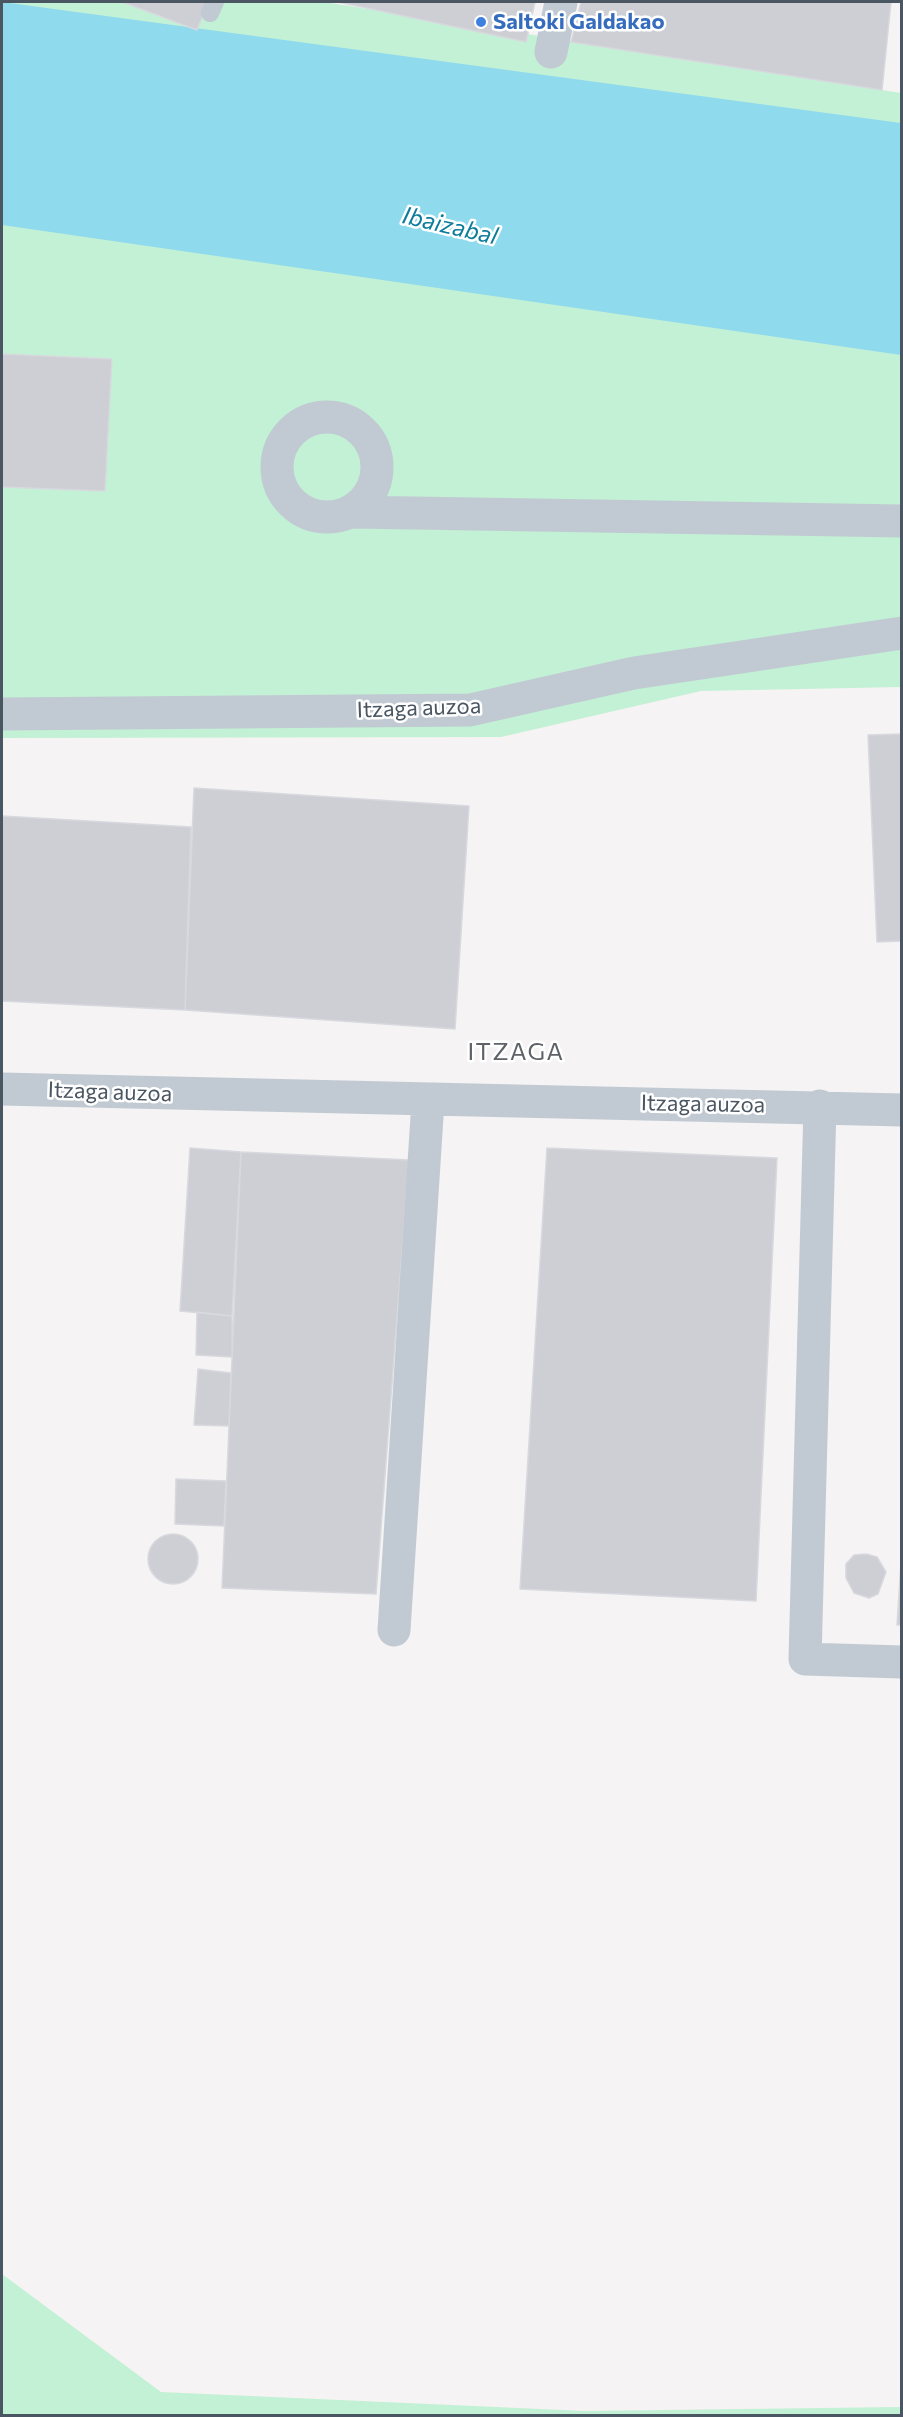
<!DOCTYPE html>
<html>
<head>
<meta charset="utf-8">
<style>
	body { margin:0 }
	#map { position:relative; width:903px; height:2417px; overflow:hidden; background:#f5f3f3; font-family:Commissioner,sans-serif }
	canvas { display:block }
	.frame { position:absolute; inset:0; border:3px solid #4a5661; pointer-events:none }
</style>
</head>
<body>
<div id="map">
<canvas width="903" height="2417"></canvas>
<div class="frame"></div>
</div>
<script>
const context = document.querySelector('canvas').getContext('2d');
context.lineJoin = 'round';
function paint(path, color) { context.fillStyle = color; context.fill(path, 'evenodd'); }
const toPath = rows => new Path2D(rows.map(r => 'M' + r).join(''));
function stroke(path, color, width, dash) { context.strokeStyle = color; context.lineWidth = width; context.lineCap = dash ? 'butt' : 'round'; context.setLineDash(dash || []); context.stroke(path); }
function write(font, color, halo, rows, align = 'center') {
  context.font = font + ' Commissioner,sans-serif'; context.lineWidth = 5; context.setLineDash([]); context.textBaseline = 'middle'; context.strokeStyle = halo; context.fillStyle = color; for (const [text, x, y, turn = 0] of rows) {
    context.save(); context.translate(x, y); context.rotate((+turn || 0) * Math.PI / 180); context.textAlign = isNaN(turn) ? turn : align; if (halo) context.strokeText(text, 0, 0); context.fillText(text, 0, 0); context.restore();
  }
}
const green = toPath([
	[2,2,324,2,901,93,901,687,701,691,501,737,2,738],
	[2,2274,161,2392,585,2411,901,2407,901,2415,2,2415]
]);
const water = toPath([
	[2,2,901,123,901,355,2,225]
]);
const building = toPath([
	[122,2,208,2,197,30,122,2],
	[338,2,535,2,526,42,338,2],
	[581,2,891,2,882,90,571,42,581,2],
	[2,354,112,359,105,491,2,487,2,354],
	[902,734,902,941,877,942,868,735,902,734],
	[194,788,469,806,455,1029,185,1010,194,788],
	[2,816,191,827,185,1010,2,1001,2,816],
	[190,1148,241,1152,232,1316,180,1311,190,1148],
	[547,1148,777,1158,756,1601,520,1589,547,1148],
	[241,1152,409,1160,376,1594,222,1588,241,1152],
	[197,1312,232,1316,232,1357,196,1355,197,1312],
	[198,1369,231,1373,229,1426,194,1425,198,1369],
	[176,1479,226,1481,224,1526,175,1524,176,1479],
	'148 1559a25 25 0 1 1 50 0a25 25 0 1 1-50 0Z',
	[902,1548,902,1625,897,1625,902,1548],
	[866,1554,877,1557,886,1572,878,1594,869,1598,854,1593,846,1578,846,1564,854,1555,866,1554]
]);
const service = toPath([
	[210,13,215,2]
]);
const minor = toPath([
	[551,52,561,2],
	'277 467a50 50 0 1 1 100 0a50 50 0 1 1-100 0Z',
	[353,512,902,521],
	[2,714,470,710,634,673,902,633],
	[2,1089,902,1110],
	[820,1106,805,1659,902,1662],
	[394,1630,428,1101]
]);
const markers = [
	[481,22,6,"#3f7fe0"]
];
const shopNames = [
	["Saltoki Galdakao",493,22]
];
const streetNames = [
	["Itzaga auzoa",419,708,-2],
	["Itzaga auzoa",110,1092,2],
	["Itzaga auzoa",703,1104,1]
];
const waterNames = [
	["Ibaizabal",450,226,13]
];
const neighbourhoodNames = [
	["ITZAGA",516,1052]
];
paint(green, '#c3f1d5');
paint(water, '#90daee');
paint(building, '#cdcfd5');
stroke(building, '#d7d9de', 1.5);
stroke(service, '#c1cad2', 18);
stroke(minor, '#c1cad2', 33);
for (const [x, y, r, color] of markers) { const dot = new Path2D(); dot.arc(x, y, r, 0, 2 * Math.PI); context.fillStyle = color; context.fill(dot); stroke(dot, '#fff', 2); }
write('bold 22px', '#366cbe', '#fff', shopNames, 'left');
write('22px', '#4a5661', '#fff', streetNames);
write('italic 24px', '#0c7c9b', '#fff', waterNames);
context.letterSpacing = '1.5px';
write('24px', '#5f6368', '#fff', neighbourhoodNames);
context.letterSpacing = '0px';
</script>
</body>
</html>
